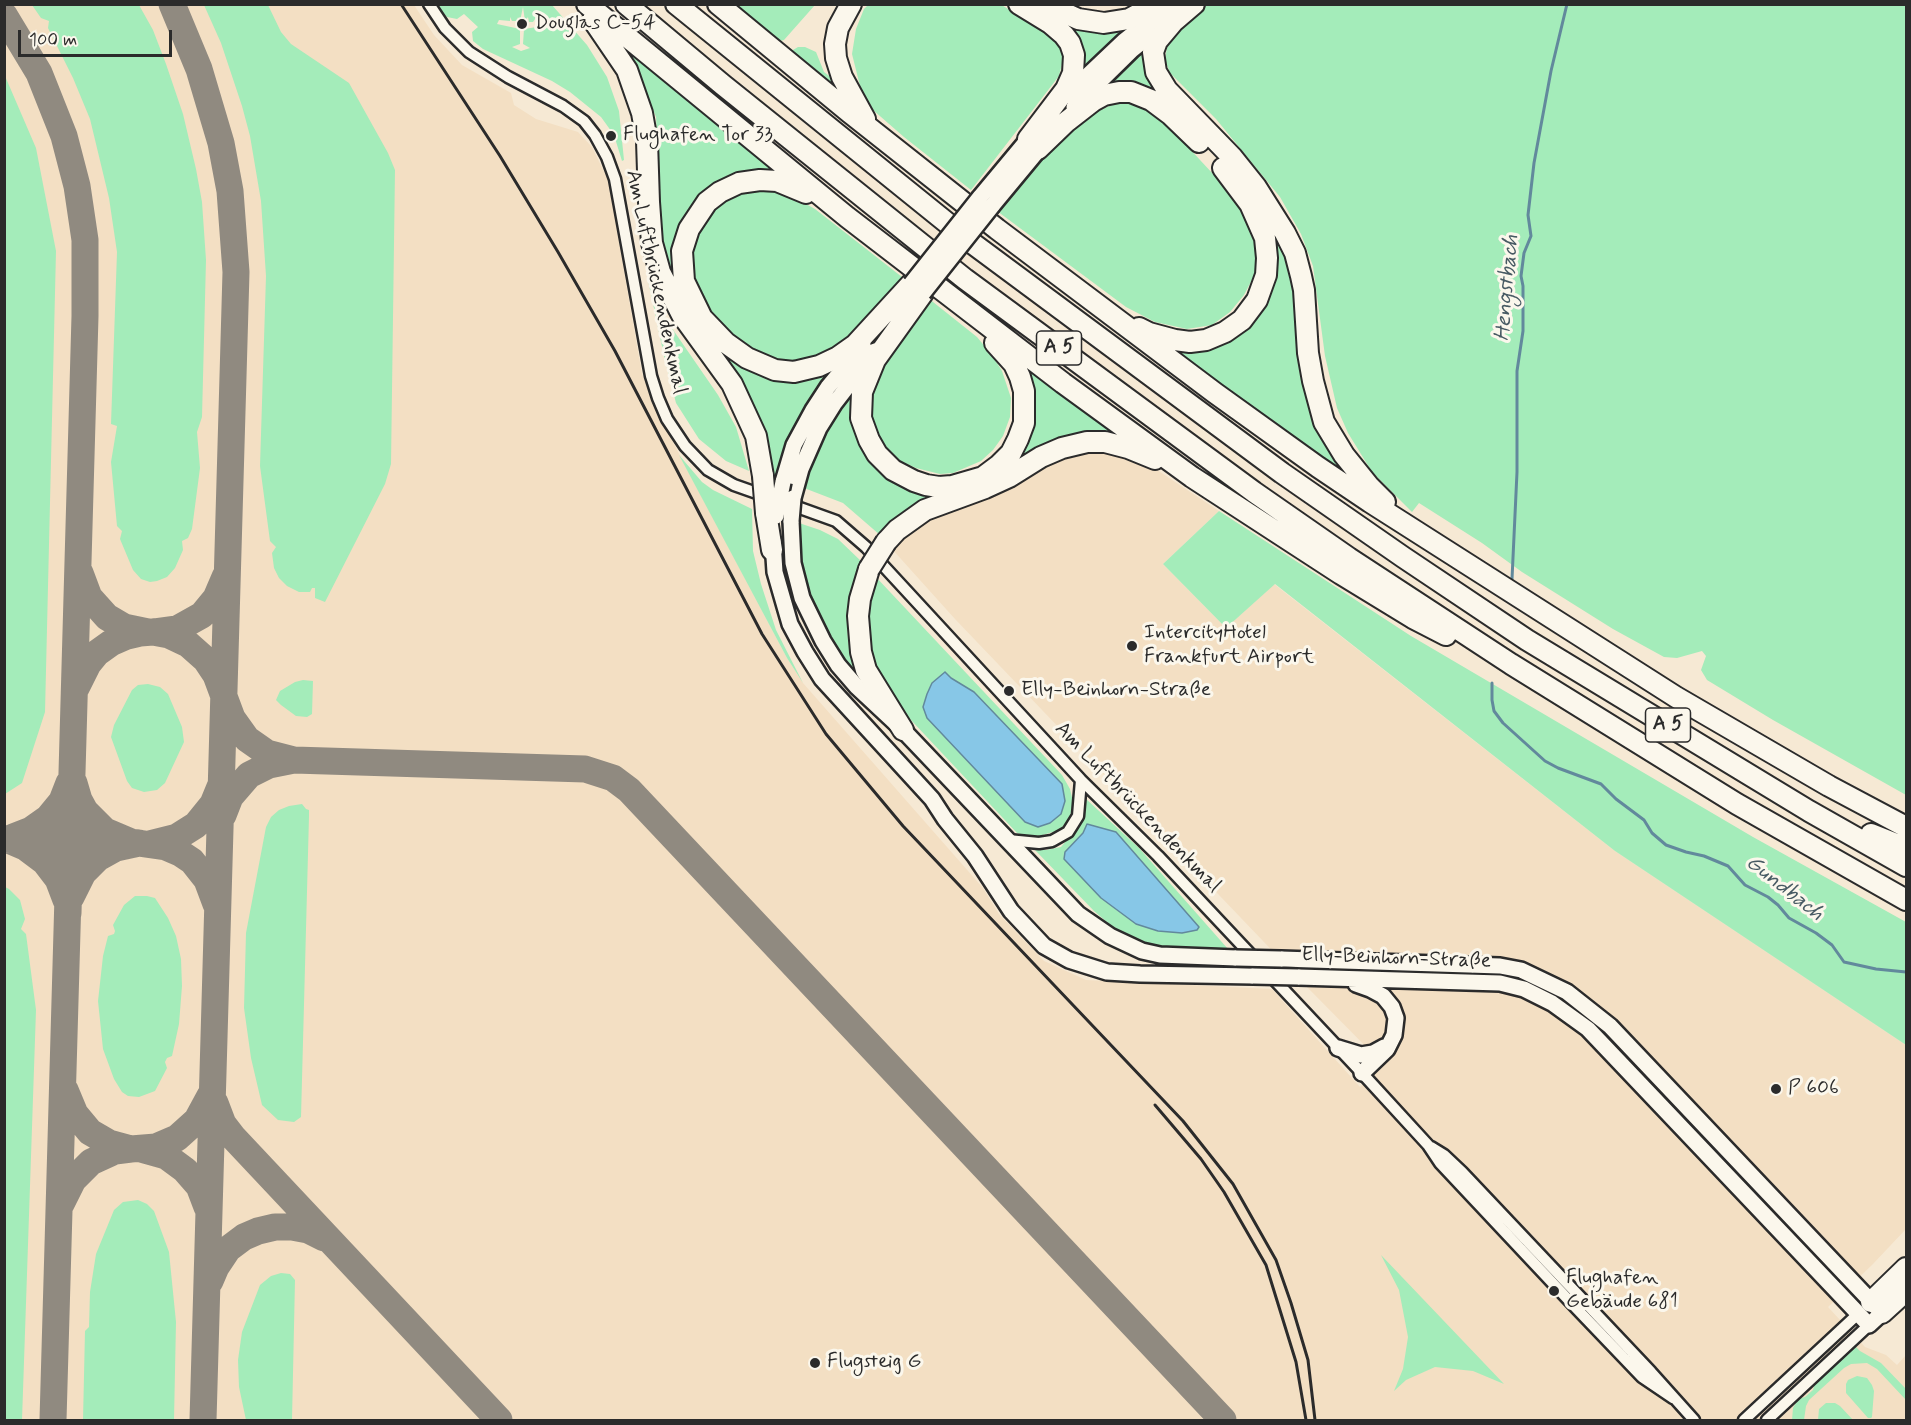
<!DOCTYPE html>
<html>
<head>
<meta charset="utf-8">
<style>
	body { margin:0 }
	#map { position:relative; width:1911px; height:1425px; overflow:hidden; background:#f6e9d4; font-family:Mynerve,sans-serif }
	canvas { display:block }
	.frame { position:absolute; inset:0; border:6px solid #2b2b2b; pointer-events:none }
	.scale { position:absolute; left:18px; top:30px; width:154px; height:27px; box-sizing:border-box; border:3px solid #2b2b2b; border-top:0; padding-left:8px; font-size:18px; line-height:21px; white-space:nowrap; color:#2b2b2b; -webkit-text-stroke:4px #fbf7ec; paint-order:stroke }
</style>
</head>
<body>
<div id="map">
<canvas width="1911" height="1425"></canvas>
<div class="frame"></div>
<div class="scale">100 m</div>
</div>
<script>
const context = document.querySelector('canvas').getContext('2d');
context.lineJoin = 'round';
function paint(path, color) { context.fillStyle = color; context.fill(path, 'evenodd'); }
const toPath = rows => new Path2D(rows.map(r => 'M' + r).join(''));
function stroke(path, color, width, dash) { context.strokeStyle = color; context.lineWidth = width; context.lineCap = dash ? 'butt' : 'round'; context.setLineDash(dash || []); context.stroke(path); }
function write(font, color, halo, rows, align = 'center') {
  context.font = font + ' Mynerve,sans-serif'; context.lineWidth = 6; context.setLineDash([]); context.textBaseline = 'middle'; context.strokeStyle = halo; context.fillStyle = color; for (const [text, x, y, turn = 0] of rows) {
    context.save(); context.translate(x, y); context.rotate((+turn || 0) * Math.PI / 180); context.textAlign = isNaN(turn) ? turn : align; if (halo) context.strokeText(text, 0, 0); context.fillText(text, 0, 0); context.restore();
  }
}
const built = toPath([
	[5,5,414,5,434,35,462,65,511,93,514,105,536,119,578,132,592,147,608,180,642,374,656,410,787,658,803,683,983,888,999,914,1044,961,1086,980,1272,989,1360,1087,1383,1064,1307,987,955,619,892,549,903,537,926,521,967,506,1046,462,1086,452,1119,452,1145,462,1219,511,1163,564,1226,628,1274,584,1615,851,1906,1045,1906,1229,1872,1265,1828,1307,1865,1347,1886,1355,1897,1365,1906,1355,1906,1420,5,1420]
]);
const green = toPath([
	[1000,4,1047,33,1059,44,1064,56,1059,76,971,190,904,137,873,110,861,90,852,54,856,29,864,9,868,5],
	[32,5,139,5,153,30,166,64,183,114,196,169,202,202,206,260,202,417,197,432,200,468,192,529,188,538,182,541,183,550,175,568,167,577,157,581,150,582,141,579,133,570,120,539,122,531,117,526,111,462,117,426,111,424,117,252,109,198,90,119,73,78,48,28,49,21,41,18],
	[204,5,268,5,281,32,291,44,349,83,388,153,395,170,391,464,385,484,325,602,315,598,315,588,312,588,310,592,299,592,287,586,279,578,274,568,272,553,276,547,270,541,260,466,266,276,261,201,250,136,242,106,221,43],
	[436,5,552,5,587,45,607,77,619,111,624,160,622,161,614,135,601,117,570,92,552,81,483,49,473,41,472,32,478,27,464,14,457,19,447,17],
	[523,7,525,21,528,17,529,22,533,22,535,19,535,22,549,23,550,25,524,29,523,44,530,48,521,51,512,47,520,44,520,29,497,24,499,20,510,21,510,17,512,21,517,21,518,17,520,21],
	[728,5,815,5,784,40,775,42],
	[1206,5,1906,5,1906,795,1773,720,1707,680,1701,670,1706,656,1702,651,1677,658,1664,657,1613,629,1522,572,1482,543,1419,503,1412,512,1372,472,1348,433,1337,408,1325,356,1313,266,1301,234,1280,197,1216,119,1170,73,1165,60,1167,47,1174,33],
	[1059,18,1133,22,1081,68,1084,53,1080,36],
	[1149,43,1183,114,1103,88],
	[629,46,789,179,711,191,677,273,755,368,839,362,776,480,773,479,769,448,756,409,729,363,695,320,668,269,657,209,659,175,656,117,639,75,626,49],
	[798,47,805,47,816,52,824,72,836,81,845,99,788,53],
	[5,76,36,148,56,251,45,712,22,783,5,794],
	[1118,102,1128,102,1145,108,1161,118,1227,189,1251,224,1258,252,1256,272,1244,295,1230,312,1212,325,1187,329,1155,322,1126,307,997,211,1057,143,1096,112],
	[745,192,777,192,795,198,815,209,902,277,863,325,840,346,821,356,801,360,780,362,761,356,717,326,701,301,691,274,690,252,705,214,721,201],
	[1274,228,1285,253,1294,289,1302,371,1365,491,1175,350,1224,344,1239,336,1254,321,1266,302],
	[648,280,667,321,718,395,736,427,749,471,726,461,699,439,676,403,664,356],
	[928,298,977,337,992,355,1002,371,1011,398,1010,417,1003,436,993,450,981,461,953,473,940,474,916,468,900,461,886,449,875,432,868,410,877,367],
	[1007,348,1127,441,1009,470,1030,426],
	[857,387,851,404,855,435,864,454,879,471,900,484,928,492,930,498,909,507,880,535,843,503,804,488,811,462,838,406],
	[679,455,702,482,713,490,752,509,753,551,761,584,776,630,803,683,787,658],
	[1219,511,1411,636,1753,837,1906,922,1906,1045,1615,851,1275,584,1226,628,1163,564],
	[799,523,820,530,838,539,862,562,853,585,847,617,848,641,859,679,825,632,813,608,805,585,798,546],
	[875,576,1062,775,1070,789,1073,802,1070,817,1060,830,1032,838,1017,833,895,703,877,673,869,645,867,611],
	[303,680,313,681,312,714,307,717,296,716,281,705,276,700,280,691,295,682],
	[148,684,160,687,168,694,182,727,184,742,165,783,157,790,144,792,132,788,127,781,111,737,114,725,132,690,138,685],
	[1085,798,1139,848,1228,949,1167,948,1141,942,1115,929,1094,911,1034,849,1046,850,1061,847,1082,822,1085,811],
	[302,804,306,809,309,810,309,816,301,1117,294,1122,278,1120,262,1105,251,1058,244,1008,246,933,266,827,271,817,279,810,289,806],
	[5,887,9,889,20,900,25,919,21,929,26,934,36,1010,22,1420,4,1420],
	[135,896,147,896,155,898,168,918,176,936,181,959,182,986,179,1024,172,1056,167,1058,165,1062,167,1068,155,1091,139,1097,128,1096,122,1092,114,1079,103,1049,98,1001,103,956,108,936,114,934,115,931,113,925,124,905],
	[138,1200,147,1204,154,1211,169,1252,176,1322,174,1420,83,1420,85,1331,89,1327,90,1292,96,1254,114,1210,123,1202],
	[1381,1255,1504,1384,1473,1371,1435,1367,1406,1380,1394,1391,1403,1369,1408,1337,1399,1290],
	[281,1273,290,1274,295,1280,292,1420,246,1420,239,1387,238,1360,242,1332,260,1285,271,1276],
	[1855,1346,1860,1351,1881,1363,1906,1389,1906,1400,1877,1369,1867,1363,1851,1364,1844,1368,1809,1400,1806,1406,1804,1420,1792,1420,1793,1408,1798,1399,1805,1397,1813,1390,1815,1383],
	[1857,1376,1867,1378,1872,1385,1874,1391,1872,1417,1871,1418,1868,1418,1846,1393,1846,1384,1848,1380],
	[1826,1403,1835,1403,1840,1406,1853,1420,1818,1420,1819,1409]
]);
const water = toPath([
	[945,672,951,678,974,692,1062,784,1065,801,1061,814,1050,823,1038,827,1025,822,927,718,923,707,927,694,932,683,945,672],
	[1087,824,1116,832,1199,927,1197,930,1182,933,1158,931,1136,924,1101,898,1064,859,1065,852,1083,833,1087,824]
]);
const stream = toPath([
	[1512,579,1517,472,1517,371,1523,331,1523,286,1521,276,1524,253,1531,236,1528,215,1534,163,1551,71,1567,4],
	[1492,683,1492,700,1494,711,1503,723,1545,761,1558,768,1601,784,1616,799,1644,820,1652,833,1666,845,1686,852,1704,856,1728,866,1745,885,1768,897,1778,905,1789,918,1816,933,1832,945,1844,962,1876,969,1906,972]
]);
const taxiway = toPath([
	[172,4,199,69,221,143,230,191,236,272,203,1420],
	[4,15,39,73,64,136,77,186,85,240,85,316,68,913],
	[80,573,89,597,107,617,124,627,148,632],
	[155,632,177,629,202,615,216,598,225,577],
	[76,688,88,664,97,653,111,643,127,636,140,633,153,632,169,635,188,644,206,660,216,675,232,718,247,739,267,753,294,760],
	[74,783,79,800,85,811,105,831,131,842,166,847,180,853,192,861,207,880,216,904],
	[223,815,230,797,249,775,269,765,294,760,585,769,613,778,629,790,1223,1420],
	[13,837,31,830,48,818,62,801,69,783],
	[4,839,86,842],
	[11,841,25,847,45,862,58,879,66,900],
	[149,844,177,837,196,825,213,804,220,787],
	[71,897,83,873,98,858,116,848,139,843],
	[65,1090,75,1114,90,1132,109,1143,131,1149,156,1147,177,1138,197,1120,210,1096],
	[215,1103,223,1124,233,1137,499,1420],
	[141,1149,166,1156,185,1170,199,1186,207,1207],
	[61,1204,73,1180,91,1162,115,1151,131,1149],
	[210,1281,216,1267,228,1249,244,1237,258,1231,275,1227,292,1227,308,1230,324,1238],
	[53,1420,68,896]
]);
const street = toPath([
	[429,4,445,28,469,52,508,77,563,106,584,121,595,135,607,157,615,179,651,376,658,398,667,419,685,446,708,470,734,485,768,497],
	[786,503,836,521,866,547,1081,780,1158,856,1362,1073,1428,1145,1440,1163,1455,1179,1577,1309,1642,1377,1673,1398],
	[1008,840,1039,843,1052,841,1068,832,1078,816,1081,780],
	[1431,1147,1444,1155,1462,1172,1651,1372,1694,1420],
	[1744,1420,1858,1314],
	[1767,1420,1869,1325]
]);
const secondary = toPath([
	[1067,95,1124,41,1171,4],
	[1074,107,1132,50,1164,24],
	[980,197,1035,131],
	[992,206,1045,142],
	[783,482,794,445,813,410,828,387,863,345],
	[793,498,801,469,819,428,834,404,875,351],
	[791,521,793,563,802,598,823,641,838,665,857,687,903,730,1078,914,1110,936,1142,951,1160,955,1236,958],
	[773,542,775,572,790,624,805,652,822,679,932,799,945,819,975,856,1011,911,1044,946,1069,960,1107,972,1140,974,1253,976],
	[1281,959,1500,966,1521,970,1567,992,1610,1026,1882,1313,1869,1325,1588,1029,1552,1003,1524,989,1500,983,1298,977],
	[1356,984,1370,989,1383,996,1392,1007,1396,1018,1394,1035,1387,1049,1362,1073],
	[1338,1048,1361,1055,1373,1053,1384,1047]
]);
const highway = toPath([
	[587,4,847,217,1063,383,1192,477,1235,505,1341,574,1413,618,1446,635],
	[626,4,723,85,965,279,1254,492,1349,558,1511,664,1737,804,1906,900],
	[676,4,972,243,1282,473,1403,557,1527,640,1809,811,1906,866],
	[718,4,849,112,997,229,1215,393,1318,467,1370,502,1676,697,1829,786,1906,827],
	[851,4,838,28,835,44,836,58,842,77,865,119],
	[1019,4,1050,23,1064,35,1070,43,1074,55,1073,73,1066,89,1028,139],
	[1045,4,1078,19,1104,23,1129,19,1157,4],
	[1194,4,1173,22,1157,41,1153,52,1156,72,1167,90,1232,157,1256,187,1285,233,1295,253,1301,276,1304,290,1308,353,1313,381,1324,422,1344,455,1369,486,1385,502],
	[593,20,627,70,642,113,647,141,649,202,652,243,660,272,682,315,732,384,756,436,763,476],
	[1038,149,1066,122,1093,101,1104,95,1119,92,1131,92,1151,100,1171,115,1199,142],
	[806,193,777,181,760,180,739,183,720,192,707,202,689,229,682,251,684,281,702,318,726,343,747,358,775,370,794,372,819,366,838,357,855,345,911,284],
	[923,293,875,360,862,392,861,418,869,440,877,454,893,470,914,481,926,485,939,487,952,486,983,477,999,465,1011,453,1018,439,1024,423,1024,391,1020,377,1014,364,995,343],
	[1139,328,1149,333,1175,340,1190,342,1206,340,1225,332,1242,320,1257,300,1266,275,1267,258,1265,238,1250,204,1223,168],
	[766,513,772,550],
	[886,542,897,530,925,510,985,488,1009,477,1041,457,1062,448,1087,442,1105,442,1128,448,1155,459],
	[869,569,860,599,858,616,861,652,866,670,903,730],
	[1871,834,1906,848],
	[1871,1302,1906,1268],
	[1882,1313,1906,1291]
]);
const rail = toPath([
	[401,4,500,156,558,252,615,351,762,634,826,734,903,826,1183,1121,1233,1184,1276,1260,1291,1303,1308,1360,1315,1420],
	[1155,1105,1201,1159,1224,1192,1266,1265,1296,1362,1306,1420]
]);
const secondaryBridge = toPath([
	[911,284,980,197],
	[923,293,992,206],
	[776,516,783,482],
	[791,521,793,498],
	[1236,958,1281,959],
	[1253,976,1298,977]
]);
const highwayBridge = toPath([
	[763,476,766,513],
	[869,569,886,542]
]);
const markers = [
	[522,24,6,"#2b2b2b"],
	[611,136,6,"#2b2b2b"],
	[1132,646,6,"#2b2b2b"],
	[1009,691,6,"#2b2b2b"],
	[1776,1089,6,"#2b2b2b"],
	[1554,1291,6,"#2b2b2b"],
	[815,1363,6,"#2b2b2b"]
];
const shields = [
	[1059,348,45],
	[1668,725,45]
];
const shieldNames = [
	["A 5",1059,348],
	["A 5",1668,725]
];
const poiNames = [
	["Douglas C-54",534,24],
	["Flughafen Tor 33",623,136],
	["IntercityHotel",1144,634],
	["Frankfurt Airport",1144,658],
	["Elly-Beinhorn-Straße",1021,691],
	["P 606",1788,1089],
	["Flughafen",1566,1279],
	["Gebäude 681",1566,1303],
	["Flugsteig G",827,1363]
];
const streetNames = [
	["Am Luftbrückendenkmal",655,282,78],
	["Am Luftbrückendenkmal",1137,808,46],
	["Elly-Beinhorn-Straße",1396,959,2]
];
const waterNames = [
	["Hengstbach",1508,288,-85],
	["Gundbach",1784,889,38]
];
paint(built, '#f3dfc3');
paint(green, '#a4ecba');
paint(water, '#87c7e7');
stroke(water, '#62899c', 1.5);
stroke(stream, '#62899c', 3);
stroke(taxiway, '#908a80', 27);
stroke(street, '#2b2b2b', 15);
stroke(secondary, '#2b2b2b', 20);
stroke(highway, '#2b2b2b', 24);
stroke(street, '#fbf7ec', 10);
stroke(secondary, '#fbf7ec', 15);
stroke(highway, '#fbf7ec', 20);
stroke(rail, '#2b2b2b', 3);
stroke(secondaryBridge, '#2b2b2b', 20, []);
stroke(highwayBridge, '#2b2b2b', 24, []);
stroke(secondaryBridge, '#fbf7ec', 15);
stroke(highwayBridge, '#fbf7ec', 20);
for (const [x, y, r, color] of markers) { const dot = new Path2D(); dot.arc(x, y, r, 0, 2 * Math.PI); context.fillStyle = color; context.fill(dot); stroke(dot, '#fbf7ec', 2); }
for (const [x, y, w] of shields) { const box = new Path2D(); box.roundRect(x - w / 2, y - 17, w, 34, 4.5); context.fillStyle = '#fbf7ec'; context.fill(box); stroke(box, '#2b2b2b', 1.5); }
write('bold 20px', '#2b2b2b', null, shieldNames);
write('21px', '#2b2b2b', '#fbf7ec', poiNames, 'left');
write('21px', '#2b2b2b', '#fbf7ec', streetNames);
write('italic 22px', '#475a63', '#fbf7ec', waterNames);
</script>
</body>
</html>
